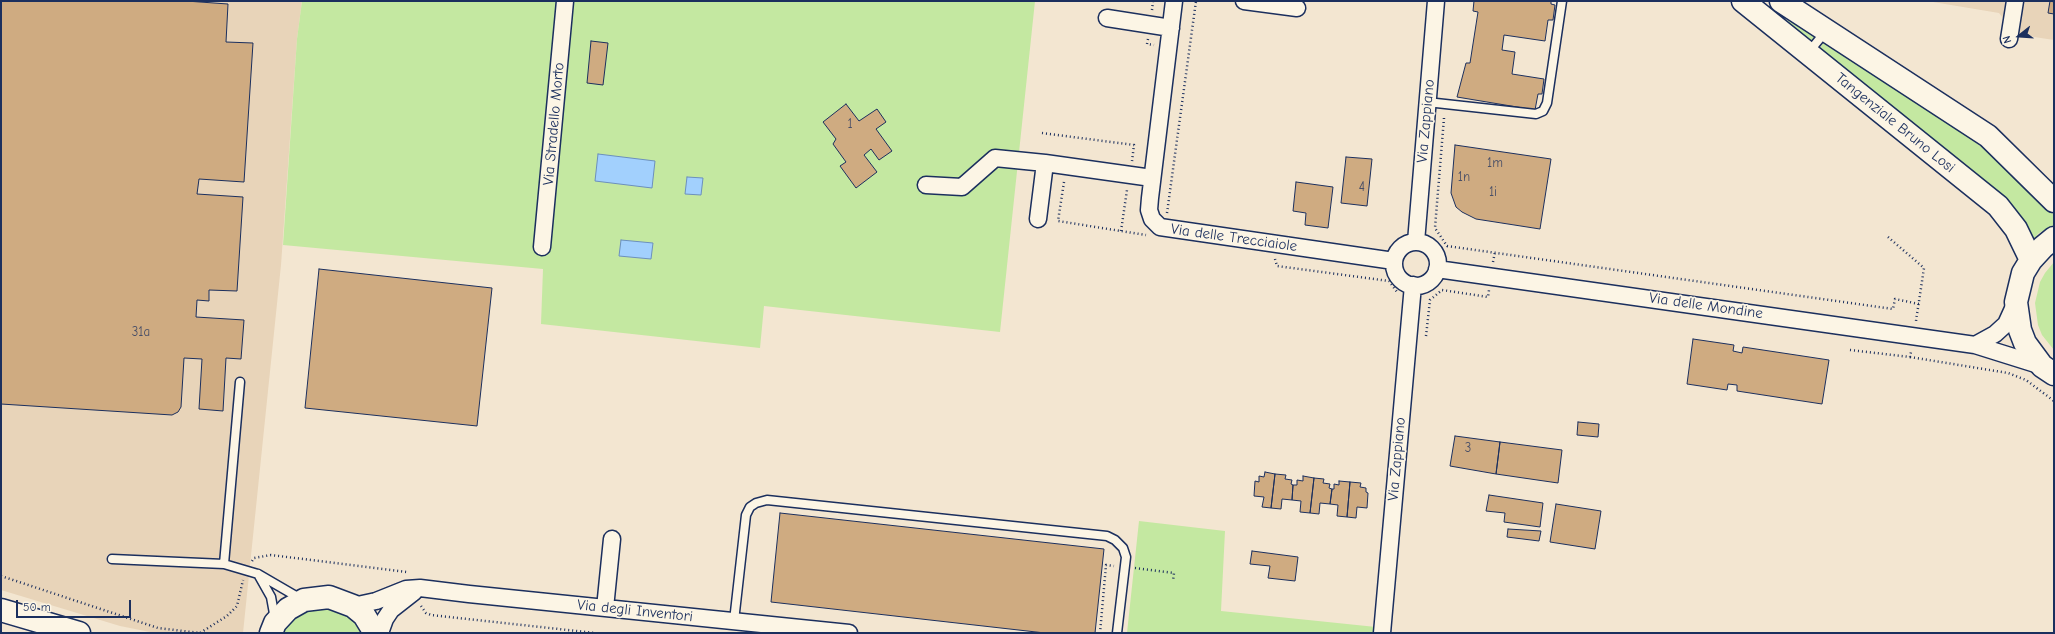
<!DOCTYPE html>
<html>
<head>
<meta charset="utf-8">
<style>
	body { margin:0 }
	#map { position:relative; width:2055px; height:634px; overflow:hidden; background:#f3e6d1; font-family:"Comic Neue",sans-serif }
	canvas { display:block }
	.frame { position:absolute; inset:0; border:2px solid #1b2f5e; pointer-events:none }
	.north { position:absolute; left:1999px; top:16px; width:40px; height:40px; -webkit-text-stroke:3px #fcf5e5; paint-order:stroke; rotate:253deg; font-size:11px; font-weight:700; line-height:16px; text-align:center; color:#1b2f5e }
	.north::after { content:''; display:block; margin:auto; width:14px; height:18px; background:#1b2f5e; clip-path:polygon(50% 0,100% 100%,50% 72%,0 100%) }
	.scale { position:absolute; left:16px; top:600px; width:115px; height:18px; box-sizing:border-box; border:2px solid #1b2f5e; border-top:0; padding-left:5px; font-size:12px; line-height:14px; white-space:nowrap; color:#1b2f5e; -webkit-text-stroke:3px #fcf5e5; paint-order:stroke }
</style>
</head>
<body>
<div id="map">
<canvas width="2055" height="634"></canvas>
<div class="frame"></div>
<div class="north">N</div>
<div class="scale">50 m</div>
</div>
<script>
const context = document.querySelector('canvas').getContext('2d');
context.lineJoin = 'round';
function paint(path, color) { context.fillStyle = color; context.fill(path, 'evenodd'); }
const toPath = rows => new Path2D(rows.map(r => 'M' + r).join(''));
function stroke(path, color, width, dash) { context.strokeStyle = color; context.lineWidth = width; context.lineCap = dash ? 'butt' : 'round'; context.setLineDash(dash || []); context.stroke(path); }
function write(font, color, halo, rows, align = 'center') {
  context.font = font + ' "Comic Neue",sans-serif'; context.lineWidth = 3.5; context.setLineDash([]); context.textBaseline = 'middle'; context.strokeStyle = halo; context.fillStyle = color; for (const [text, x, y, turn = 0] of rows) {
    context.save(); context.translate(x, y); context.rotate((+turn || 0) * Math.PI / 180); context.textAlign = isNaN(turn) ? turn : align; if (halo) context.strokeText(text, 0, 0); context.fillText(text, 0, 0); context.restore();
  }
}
const built = toPath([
	[1,1,302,1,297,39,281,265,243,633,155,633,120,626,1,590],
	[1927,1,2054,1,2054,40,2015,34,1999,13]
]);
const green = toPath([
	[302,1,1035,1,1000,332,764,306,760,348,541,324,543,269,283,245,297,39],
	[1776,16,1789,21,1815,37,1809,45],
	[1823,43,1948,122,1983,148,2054,215,2054,225,2039,233,2030,243,1818,52],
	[2054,262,2054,350,2042,335,2038,325,2035,303,2040,282,2045,273],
	[1139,521,1225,531,1221,611,1376,627,1375,633,1127,633],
	[328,608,343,612,356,621,364,633,283,633,287,625,299,615,313,609]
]);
const water = toPath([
	[598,154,655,161,652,188,595,181,598,154],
	[687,177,703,178,701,195,685,194,687,177],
	[621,240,653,243,651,259,619,256,621,240]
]);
const building = toPath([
	[1,1,186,1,228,4,226,42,253,43,244,182,199,179,197,194,243,197,237,291,209,290,209,301,197,300,196,317,244,320,241,359,226,358,223,411,199,409,202,359,184,358,181,407,178,412,172,415,1,404,1,1],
	[1474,1,1551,1,1551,4,1555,5,1553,20,1548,20,1545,41,1504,35,1502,50,1515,52,1512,74,1544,79,1542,94,1538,94,1535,110,1457,97,1466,63,1470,63,1478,12,1473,11,1474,1],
	[2050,1,2054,2,2054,14,2048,13,2050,1],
	[591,41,608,43,603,85,587,83,591,41],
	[846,104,859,121,877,109,886,122,876,129,892,151,879,160,871,149,864,155,877,172,856,188,840,166,846,162,833,144,836,139,823,122,846,104],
	[1455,145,1551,159,1540,229,1476,219,1462,212,1456,207,1451,193,1455,145],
	[1346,157,1372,159,1367,206,1341,203,1346,157],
	[1296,182,1333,187,1328,228,1305,225,1306,213,1293,211,1296,182],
	[319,269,492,288,477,426,305,408,319,269],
	[1693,339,1734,345,1733,351,1742,353,1743,347,1829,360,1822,404,1737,391,1737,385,1728,384,1727,390,1687,384,1693,339],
	[1578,422,1599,424,1598,437,1577,435,1578,422],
	[1455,436,1500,442,1496,474,1450,466,1455,436],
	[1500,442,1562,450,1558,483,1496,474,1500,442],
	[1265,472,1275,474,1271,508,1262,507,1264,497,1254,496,1255,481,1259,482,1259,476,1264,477,1265,472],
	[1275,474,1286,475,1285,479,1292,480,1291,484,1293,485,1292,500,1282,499,1281,509,1271,508,1275,474],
	[1303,476,1314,478,1310,513,1300,512,1301,501,1292,500,1293,485,1297,485,1297,480,1303,481,1303,476],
	[1314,478,1324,479,1323,483,1330,484,1329,488,1332,489,1330,504,1320,503,1319,514,1310,513,1314,478],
	[1339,481,1350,482,1347,517,1337,516,1338,505,1330,504,1332,489,1334,489,1334,484,1339,485,1339,481],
	[1350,482,1361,483,1360,487,1366,488,1366,492,1368,493,1367,508,1357,507,1356,518,1347,517,1350,482],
	[1489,495,1543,503,1540,527,1504,522,1505,513,1486,511,1489,495],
	[1556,504,1601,511,1595,549,1550,542,1556,504],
	[780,513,1104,549,1095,633,1045,633,771,602,780,513],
	[1508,529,1541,531,1539,541,1507,537,1508,529],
	[1252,551,1298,557,1295,581,1268,578,1270,566,1250,564,1252,551]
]);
const path = toPath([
	[1152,10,1153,1],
	[1148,39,1147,44,1154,45],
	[1444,118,1435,228,1447,246,1893,309,1895,299,1919,304],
	[1042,133,1134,145,1132,161],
	[1064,182,1058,221,1146,235],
	[1167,213,1196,1],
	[1121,231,1127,190],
	[1888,237,1924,268,1916,321],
	[1275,259,1277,266,1389,281,1397,292],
	[1493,262,1495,252],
	[1426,336,1430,300,1442,290,1488,297,1489,290],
	[1850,350,1910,357,1911,352],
	[1910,357,2008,373,2026,380,2054,401],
	[252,561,254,558,271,555,407,572],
	[1135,568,1174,573,1173,581],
	[1,576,158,628,200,633,227,616,237,606,243,580],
	[421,606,426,613,431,615,595,633],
	[1100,633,1106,565,1114,566]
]);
const lane = toPath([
	[1808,53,1826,31],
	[1427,102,1536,114,1543,111,1547,103,1562,1],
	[112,559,224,564,240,382],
	[224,564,258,574,301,599],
	[258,574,271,597,275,619],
	[734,621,746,515,750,507,756,503,767,500,1107,536,1115,540,1123,548,1126,557,1117,633]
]);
const street = toPath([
	[1174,1,1150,198,1149,210,1152,219,1160,227,1394,261],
	[1244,1,1297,8],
	[1107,18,1171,28],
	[2009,39,2015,1],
	[926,185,962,187,995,158,1045,163],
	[1038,219,1045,163,1152,178],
	[1416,242,1436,1],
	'1394 264a22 22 0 1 1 44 0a22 22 0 1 1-44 0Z',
	[542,247,565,1],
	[1437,269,1975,345],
	[2016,302,2006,324,1995,334,1975,345,2042,366],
	[353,606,376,601,406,589,420,588,469,594,849,633],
	[605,608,612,539],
	[380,633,385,619,391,610,414,592],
	[1382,633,1413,285]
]);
const secondary = toPath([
	[1,610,79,633],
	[271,633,275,623,288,609,304,600,329,597,353,606,364,615,375,633]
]);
const primary = toPath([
	[1743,1,1998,206,2016,229,2031,260],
	[1781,1,1988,136,2054,201],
	[2054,238,2043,247,2031,260,2023,273,2016,302,2020,330,2025,343,2042,366,2054,374]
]);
const numberNames = [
	["1",850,124],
	["1m",1495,163],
	["1n",1464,177],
	["4",1362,187],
	["1i",1493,192],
	["31a",141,332],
	["3",1468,448]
];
const streetNames = [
	["Via Zappiano",1426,121,-85],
	["Tangenziale Bruno Losi",1895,123,39],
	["Via Stradello Morto",554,124,-85],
	["Via delle Trecciaiole",1234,238,8],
	["Via delle Mondine",1706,306,8],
	["Via Zappiano",1397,459,-85],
	["Via degli Inventori",635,611,6]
];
paint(built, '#e8d4b9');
paint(green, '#c4e8a1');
paint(water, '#a2d0fd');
stroke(water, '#6c90bd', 1);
paint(building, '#cfab81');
stroke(building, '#1b2f5e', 1);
stroke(lane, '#1b2f5e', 11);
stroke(street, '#1b2f5e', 19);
stroke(secondary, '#1b2f5e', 25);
stroke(primary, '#1b2f5e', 25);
stroke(path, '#1b2f5e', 2.5, [1, 3]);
stroke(lane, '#fcf5e5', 8);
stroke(street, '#fcf5e5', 16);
stroke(secondary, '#fcf5e5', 22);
stroke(primary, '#fcf5e5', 22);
write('13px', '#484e67', null, numberNames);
write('15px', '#1b2f5e', '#fcf5e5', streetNames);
</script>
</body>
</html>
